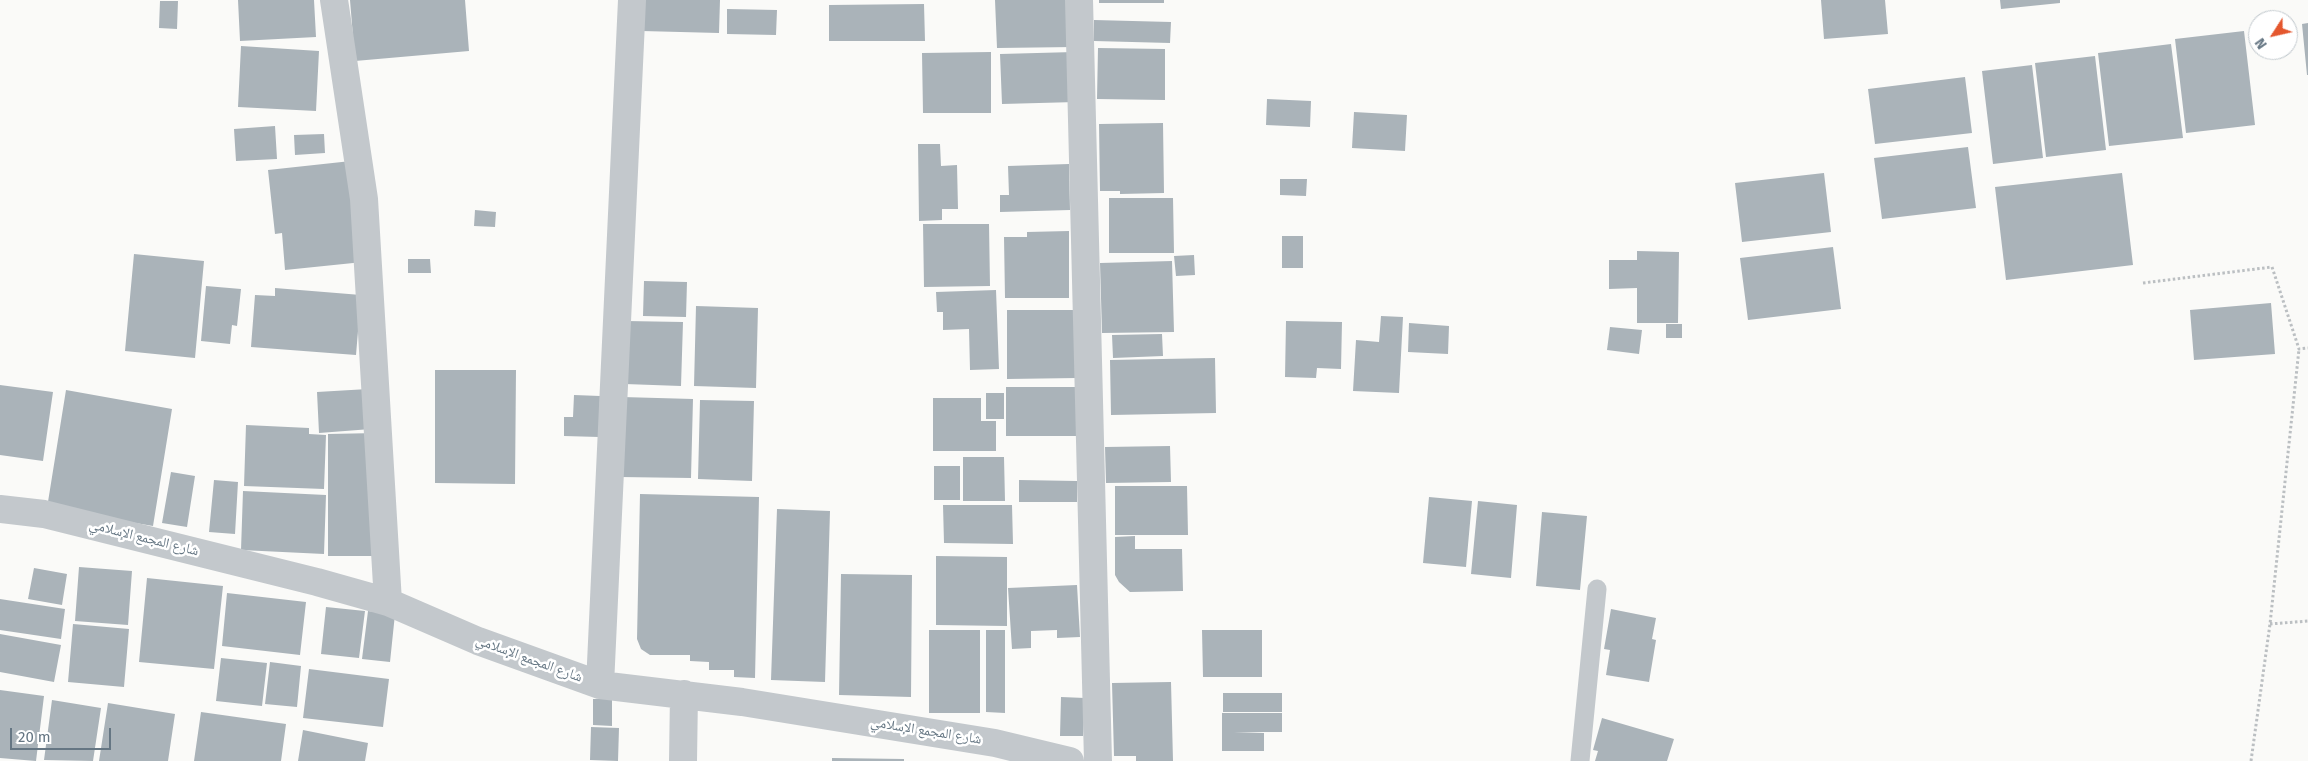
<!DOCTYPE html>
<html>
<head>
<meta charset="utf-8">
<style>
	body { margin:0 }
	#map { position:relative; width:2308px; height:761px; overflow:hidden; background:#fafaf8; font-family:"Fira Sans",sans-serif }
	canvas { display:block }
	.north { position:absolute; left:2248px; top:10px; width:50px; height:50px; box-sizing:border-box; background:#fff; border:1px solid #c1c8cd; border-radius:50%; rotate:235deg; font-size:14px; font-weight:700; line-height:20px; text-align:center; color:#657683 }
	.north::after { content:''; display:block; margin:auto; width:18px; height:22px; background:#e4572e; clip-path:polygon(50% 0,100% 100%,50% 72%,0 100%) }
	.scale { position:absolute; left:10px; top:728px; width:101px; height:22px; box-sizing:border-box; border:2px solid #657683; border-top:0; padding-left:6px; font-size:15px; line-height:18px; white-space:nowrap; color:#657683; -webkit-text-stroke:4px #fff; paint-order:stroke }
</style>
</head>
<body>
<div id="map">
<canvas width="2308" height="761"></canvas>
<div class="north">N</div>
<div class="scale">20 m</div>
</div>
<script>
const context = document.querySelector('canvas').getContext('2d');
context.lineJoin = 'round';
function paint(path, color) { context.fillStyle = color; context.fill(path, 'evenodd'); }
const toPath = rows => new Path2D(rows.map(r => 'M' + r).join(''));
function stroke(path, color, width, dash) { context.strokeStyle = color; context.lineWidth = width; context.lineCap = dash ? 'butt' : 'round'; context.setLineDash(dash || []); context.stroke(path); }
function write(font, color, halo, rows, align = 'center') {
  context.font = font + ' "Fira Sans","Noto Naskh Arabic",sans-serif'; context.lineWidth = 5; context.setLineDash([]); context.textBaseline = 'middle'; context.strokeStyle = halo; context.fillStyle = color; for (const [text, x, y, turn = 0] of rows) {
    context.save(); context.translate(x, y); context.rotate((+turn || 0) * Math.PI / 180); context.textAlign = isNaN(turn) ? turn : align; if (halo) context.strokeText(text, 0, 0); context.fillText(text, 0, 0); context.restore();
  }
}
const building = toPath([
	[238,0,314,0,316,37,240,41],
	[350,0,465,0,469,51,355,61],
	[643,0,720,0,719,33,642,31],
	[995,0,1072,0,1074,47,997,48],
	[1099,0,1164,0,1164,3,1099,3],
	[1821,0,1885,0,1888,34,1824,39],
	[2000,0,2060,0,2060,3,2001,9],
	[160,1,178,1,177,29,159,28],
	[924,4,925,41,829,41,829,5],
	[727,9,777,10,776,35,727,34],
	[1094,20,1171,22,1170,43,1094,41],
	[2308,23,2308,75,2307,75,2302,24],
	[2244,31,2255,125,2186,133,2175,39],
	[2171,44,2183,138,2109,146,2098,53],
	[241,46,319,51,316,111,238,107],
	[1098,48,1165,49,1165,100,1097,99],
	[991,52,991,113,923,113,922,53],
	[1074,52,1076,102,1002,104,1000,54],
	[2095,56,2106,150,2046,157,2035,63],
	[2032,65,2043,158,1993,164,1982,71],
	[1965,77,1972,133,1875,144,1868,89],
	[1267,99,1311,101,1310,127,1266,125],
	[1354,112,1407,115,1405,151,1352,148],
	[1163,123,1164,193,1120,194,1120,191,1100,191,1099,124],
	[275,126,277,159,236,161,234,129],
	[324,134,325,153,295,155,294,135],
	[918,144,940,144,941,166,957,165,958,209,942,209,942,220,919,221],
	[1968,147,1976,208,1882,219,1874,158],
	[351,161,363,262,285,270,282,233,275,234,268,170],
	[1069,164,1070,210,1000,212,1000,195,1009,195,1008,166],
	[1824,173,1831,232,1742,242,1735,183],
	[2122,173,2133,265,2006,280,1995,187],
	[1280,179,1307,179,1306,196,1280,195],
	[1109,198,1173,198,1174,253,1109,253],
	[475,210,496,212,495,227,474,226],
	[923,224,989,224,990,286,924,287],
	[1069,231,1069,298,1005,298,1004,237,1027,237,1027,232],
	[1282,236,1303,236,1303,268,1282,268],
	[1833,247,1841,309,1748,320,1740,258],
	[1637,251,1679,252,1678,323,1637,323,1637,288,1609,289,1609,260,1637,260],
	[134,254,204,261,195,358,125,351],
	[1194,255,1195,275,1176,276,1174,256],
	[408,259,430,259,431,273,408,273],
	[1172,261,1174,332,1102,333,1100,263],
	[644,281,687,282,686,317,643,316],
	[206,286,241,289,237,326,232,325,230,344,201,341],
	[275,288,361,295,356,355,251,347,255,295,275,296],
	[996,290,999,369,970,370,969,329,943,330,943,312,937,312,936,292],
	[2271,303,2275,354,2194,360,2190,310],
	[696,306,758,308,756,388,694,386],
	[1007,310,1077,310,1077,378,1007,379],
	[1381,316,1403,317,1399,393,1353,391,1356,340,1379,342],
	[626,321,683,322,681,386,625,384],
	[1286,321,1342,322,1341,369,1317,368,1316,378,1285,377],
	[1409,323,1449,326,1448,354,1408,352],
	[1666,324,1682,324,1682,338,1666,338],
	[1610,327,1642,330,1639,354,1607,350],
	[1162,334,1163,356,1113,358,1112,335],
	[1215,358,1216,413,1111,415,1110,360],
	[435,370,516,370,515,484,435,483],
	[0,385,53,392,43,461,0,455],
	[1006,387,1081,387,1081,436,1006,436],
	[368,389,371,429,319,433,317,392],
	[66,390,172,409,153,526,47,508],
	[986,393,1004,393,1004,419,986,419],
	[574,395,600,396,599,437,564,436,564,417,573,417],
	[622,397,693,399,691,478,620,477],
	[933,398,981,398,981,421,996,421,996,451,933,451],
	[700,400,754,401,752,481,698,479],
	[246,425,309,428,309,434,326,435,324,489,244,486],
	[377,433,377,556,328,556,328,434],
	[1170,446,1171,482,1106,483,1105,447],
	[963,457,1004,457,1005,501,963,501],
	[934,466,960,466,960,500,934,500],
	[171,472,195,476,187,527,162,523],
	[214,480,238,482,235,534,209,532],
	[1019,480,1077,481,1077,502,1019,502],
	[1115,486,1187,486,1188,535,1115,535],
	[243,491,326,495,324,554,241,550],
	[640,494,759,497,755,678,734,677,734,670,709,670,709,662,690,661,690,655,650,655,641,649,637,639],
	[1429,497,1472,501,1466,567,1423,563],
	[1478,501,1517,505,1511,578,1471,574],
	[943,505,1012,505,1013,544,944,543],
	[777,509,830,511,825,682,771,680],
	[1542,512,1587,516,1580,590,1536,586],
	[1135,536,1135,549,1182,549,1183,591,1130,592,1119,582,1115,575,1115,537],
	[936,556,1007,557,1007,626,936,625],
	[79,567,132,571,128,625,75,621],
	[34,568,67,574,62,605,28,599],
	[841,574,912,575,911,697,839,695],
	[147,578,223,586,214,669,139,662],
	[1077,585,1080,637,1057,638,1057,630,1031,631,1031,648,1012,649,1008,588],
	[227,593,306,602,300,655,222,646],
	[0,599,65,609,61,639,0,630],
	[326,607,365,611,359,658,321,654],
	[1611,609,1656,618,1652,639,1656,640,1649,682,1606,675,1610,650,1604,649],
	[368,611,395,614,390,662,362,659],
	[73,624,129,629,124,687,68,682],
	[929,630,980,630,980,713,929,713],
	[986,630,1005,630,1005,713,986,712],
	[1202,630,1262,630,1262,677,1203,677],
	[0,634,61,645,54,682,0,672],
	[221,658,267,663,262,706,216,701],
	[270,662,301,666,297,707,265,704],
	[309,669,389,679,383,727,303,718],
	[1171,682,1173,761,1136,761,1136,756,1114,756,1112,683],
	[0,690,44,696,36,761,0,758],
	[1223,693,1282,693,1282,712,1223,712],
	[1061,697,1085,698,1083,736,1060,736],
	[593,699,612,699,612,726,593,725],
	[52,700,101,708,93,761,44,760],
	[108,703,175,714,168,761,99,761],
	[201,712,286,724,281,761,194,761],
	[1222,713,1282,713,1282,732,1234,732,1264,733,1264,751,1222,751],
	[1602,718,1674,739,1667,761,1595,761,1598,751,1593,750],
	[591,727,619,728,618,761,590,760],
	[303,730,368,743,365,761,298,761],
	[832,758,904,759,904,761,832,761]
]);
const path = toPath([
	[2143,283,2272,267,2299,349,2308,348],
	[2270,624,2308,621],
	[2251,761,2270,624,2299,349]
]);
const lane = toPath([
	[1580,761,1597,589]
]);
const street = toPath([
	[334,0,364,199,388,602],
	[1079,0,1098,761],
	[0,509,44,514,317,582,388,602,478,641,600,685,742,702,995,743,1070,761],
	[600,685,632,0],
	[683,761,684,694]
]);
const streetNames = [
	["شارع المجمع الإسلامي",144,538,14],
	["شارع المجمع الإسلامي",529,659,20],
	["شارع المجمع الإسلامي",926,731,9]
];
paint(building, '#aab3b9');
stroke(path, '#bbbfc2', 3, [2.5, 2.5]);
stroke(lane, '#c3c8cc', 19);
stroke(street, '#c3c8cc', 28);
write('14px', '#657683', '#fff', streetNames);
</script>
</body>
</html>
